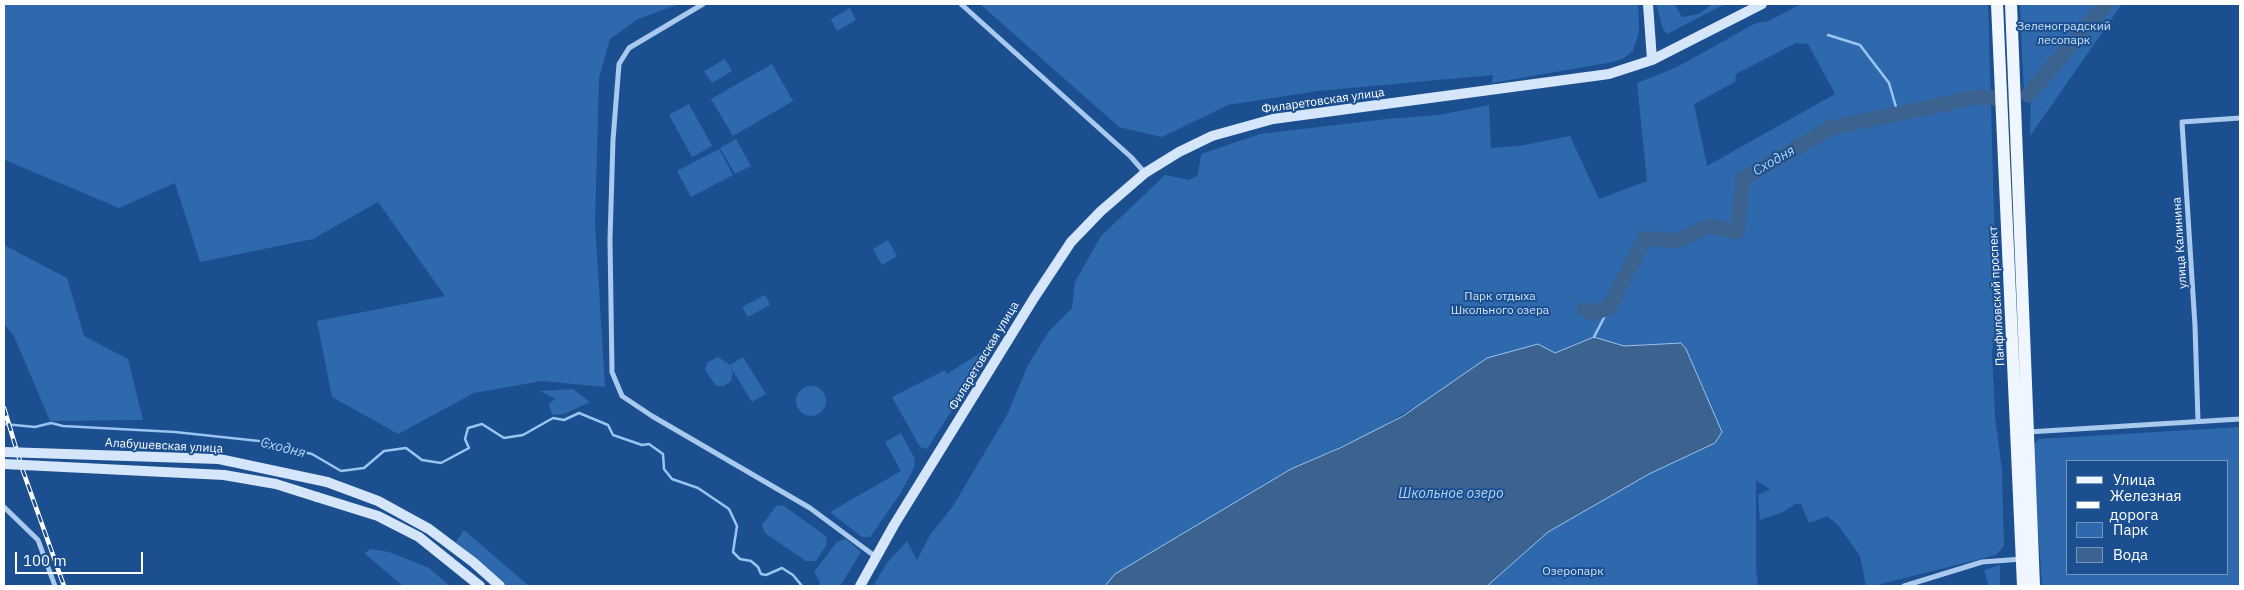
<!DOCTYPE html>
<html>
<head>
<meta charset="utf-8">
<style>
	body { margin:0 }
	#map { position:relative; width:2244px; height:590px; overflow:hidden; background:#1b4f8f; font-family:"IBM Plex Sans",sans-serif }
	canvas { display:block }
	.frame { position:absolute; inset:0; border:5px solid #fff; pointer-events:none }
	.legend { position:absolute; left:2066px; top:460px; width:162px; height:115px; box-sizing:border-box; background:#1b4f8f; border:1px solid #7695bc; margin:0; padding:6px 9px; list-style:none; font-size:15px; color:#fff }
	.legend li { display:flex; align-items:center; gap:10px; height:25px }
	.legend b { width:25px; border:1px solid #7695bc }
	.scale { position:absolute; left:15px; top:552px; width:128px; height:22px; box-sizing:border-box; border:2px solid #fff; border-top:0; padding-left:6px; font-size:15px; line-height:18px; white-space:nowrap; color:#fff; -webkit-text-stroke:4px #1b4f8f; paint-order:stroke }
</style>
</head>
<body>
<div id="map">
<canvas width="2244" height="590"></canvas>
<div class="frame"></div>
<ul class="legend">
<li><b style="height:6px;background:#f0f6ff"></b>Улица</li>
<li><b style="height:6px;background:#fff"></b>Железная дорога</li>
<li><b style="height:14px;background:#2e69ad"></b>Парк</li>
<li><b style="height:14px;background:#3c6290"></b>Вода</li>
</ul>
<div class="scale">100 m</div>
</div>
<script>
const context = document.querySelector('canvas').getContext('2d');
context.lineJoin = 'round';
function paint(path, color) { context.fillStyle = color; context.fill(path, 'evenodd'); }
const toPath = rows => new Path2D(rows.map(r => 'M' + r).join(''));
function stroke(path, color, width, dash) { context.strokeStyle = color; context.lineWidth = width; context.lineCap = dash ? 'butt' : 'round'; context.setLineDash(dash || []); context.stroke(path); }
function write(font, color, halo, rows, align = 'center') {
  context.font = font + ' "IBM Plex Sans",sans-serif'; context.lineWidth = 4; context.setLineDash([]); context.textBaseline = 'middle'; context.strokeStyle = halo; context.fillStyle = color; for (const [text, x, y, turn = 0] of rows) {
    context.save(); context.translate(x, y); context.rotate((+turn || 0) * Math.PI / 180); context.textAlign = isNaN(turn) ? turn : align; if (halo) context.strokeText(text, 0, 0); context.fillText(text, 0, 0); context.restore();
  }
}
const green = toPath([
	[4,4,679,4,638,19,610,39,599,78,595,223,605,387,542,381,474,393,398,434,332,397,317,321,445,296,378,202,313,239,200,262,175,183,119,208,5,160,4,163],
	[980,4,1638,4,1639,32,1633,51,1624,58,1613,62,1492,83,1493,75,1318,91,1228,105,1162,137,1119,127],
	[1656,4,1674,4,1682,17,1699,14,1712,4,1725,4,1667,34,1663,29],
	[1801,4,1988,4,1997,317,1992,353,1995,417,2002,470,2004,546,1996,555,1873,586,1866,586,1860,556,1838,525,1827,516,1809,523,1801,504,1795,504,1783,512,1760,520,1758,495,1770,489,1756,480,1756,568,1758,586,1487,586,1548,532,1649,474,1715,443,1722,432,1686,349,1672,343,1624,346,1594,337,1555,353,1437,394,1369,434,1291,469,1115,574,1105,586,873,586,887,563,907,541,917,560,930,535,953,506,1007,415,1028,365,1049,331,1072,308,1075,282,1101,236,1165,175,1189,180,1198,175,1201,154,1260,134,1386,119,1439,115,1489,105,1491,148,1519,146,1570,136,1599,199,1647,181,1637,83,1677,67,1756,23,1769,21],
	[1796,43,1808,44,1835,94,1707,166,1694,104,1735,82,1736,74],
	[2020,4,2122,4,2030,136,2031,83,2030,90,2024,92],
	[850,8,856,20,837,31,831,19],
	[725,59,732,71,712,83,704,71],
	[772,64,793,101,733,136,711,99],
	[689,104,712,146,692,157,669,115],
	[736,139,751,166,735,174,720,148],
	[719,149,733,175,691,197,677,171],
	[888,240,897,256,882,265,873,249],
	[4,245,67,278,84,336,128,359,143,420,50,421,14,336,4,324],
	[765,295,770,305,748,317,742,307],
	[980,353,983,362,927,449,920,447,892,397,945,370,947,374],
	[718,357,730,365,743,357,766,394,752,402,730,366,733,373,731,381,724,386,716,386,705,370,708,362],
	'796 401a15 15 0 1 1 30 0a15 15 0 1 1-30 0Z',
	[573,389,590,402,564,414,552,415,549,404,555,399,540,391],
	[2240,427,2240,586,2042,586,2033,450,2034,444,2039,439],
	[2068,461,2228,461,2228,574,2068,574],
	[901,433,915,459,914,468,900,494,870,537,862,537,830,512,901,471,885,442],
	[777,505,784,506,826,536,827,544,816,561,806,561,765,533,762,525],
	[464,530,529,586,507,586,456,542],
	[846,539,861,552,840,586,818,586,820,582,814,572,837,542],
	[371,549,389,552,429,568,450,586,403,586,364,553],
	[2000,565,2000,586,1989,586,1984,570]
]);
const water = toPath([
	[1594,337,1624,346,1681,343,1686,349,1722,432,1715,443,1649,474,1548,532,1487,586,1105,586,1115,574,1291,469,1342,447,1403,416,1487,358,1538,344,1555,353,1594,337]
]);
const stream = toPath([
	[1828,35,1860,45,1889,83,1898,114],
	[1594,337,1609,308],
	[4,424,35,427,51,423,63,426,175,432,259,441,312,454,341,471,364,468,384,451,406,448,422,460,441,463,469,448,465,439,468,428,482,424,504,438,523,435,553,418,564,420,579,413,608,425,613,435,642,445,649,444,663,454,664,469,672,479,698,488,729,509,737,526,733,552,740,559,751,561,758,567,761,574,766,575,782,568,793,575,802,586]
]);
const river = toPath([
	[2028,95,2106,4],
	[1584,309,1593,313,1609,308,1645,238,1677,241,1709,226,1737,232,1743,179,1830,128,1978,97,1993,98]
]);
const street = toPath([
	[703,4,629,48,619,64,613,140,610,239,612,372,622,396,652,416,810,508,876,557],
	[961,4,1131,157,1145,173],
	[2198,421,2195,326,2182,122,2240,118],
	[2028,432,2240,419],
	[4,507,38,540,55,586],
	[1904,586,1982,562,2022,559]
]);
const secondary = toPath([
	[1648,4,1652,60],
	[327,482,378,501,429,529,473,562,500,586],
	[317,497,378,516,419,537,480,586],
	[860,586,894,525,1034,298,1071,242,1101,211,1145,173,1179,152,1212,136,1273,119,1609,74,1652,60,1762,4]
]);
const primary = toPath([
	[1997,4,2023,586],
	[2011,4,2034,586]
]);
const rail = toPath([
	[4,408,23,471,64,586]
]);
const secondaryBridge = toPath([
	[4,452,219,459,327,482],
	[4,464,224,475,276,484,317,497]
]);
const parkNames = [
	["Зеленоградский",2064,27],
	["лесопарк",2064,41],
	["Парк отдыха",1500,297],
	["Школьного озера",1500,311],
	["Озеропарк",1573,572]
];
const streetNames = [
	["Филаретовская улица",1323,101,-8],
	["улица Калинина",2180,243,-94],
	["Панфиловский проспект",1997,296,-93],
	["Филаретовская улица",984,356,-59],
	["Алабушевская улица",164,446,3]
];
const waterNames = [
	["Сходня",1774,161,-30],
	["Сходня",283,448,14],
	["Школьное озеро",1451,494]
];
paint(green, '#2e69ad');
paint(water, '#3c6290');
stroke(water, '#9cc4f0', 1);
stroke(stream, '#9cc4f0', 2.5);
stroke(river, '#3c6290', 15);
stroke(street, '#a9c9ee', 5);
stroke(secondary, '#d6e6fa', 10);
stroke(primary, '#f0f6ff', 12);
stroke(rail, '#fff', 4.5);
stroke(rail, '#1b4f8f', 2.5, [8]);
stroke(secondaryBridge, '#d6e6fa', 10);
write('12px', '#cfe3fa', '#1b4f8f', parkNames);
write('12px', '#fff', '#1b4f8f', streetNames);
write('italic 14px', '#b5d3f5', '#1b4f8f', waterNames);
</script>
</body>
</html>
